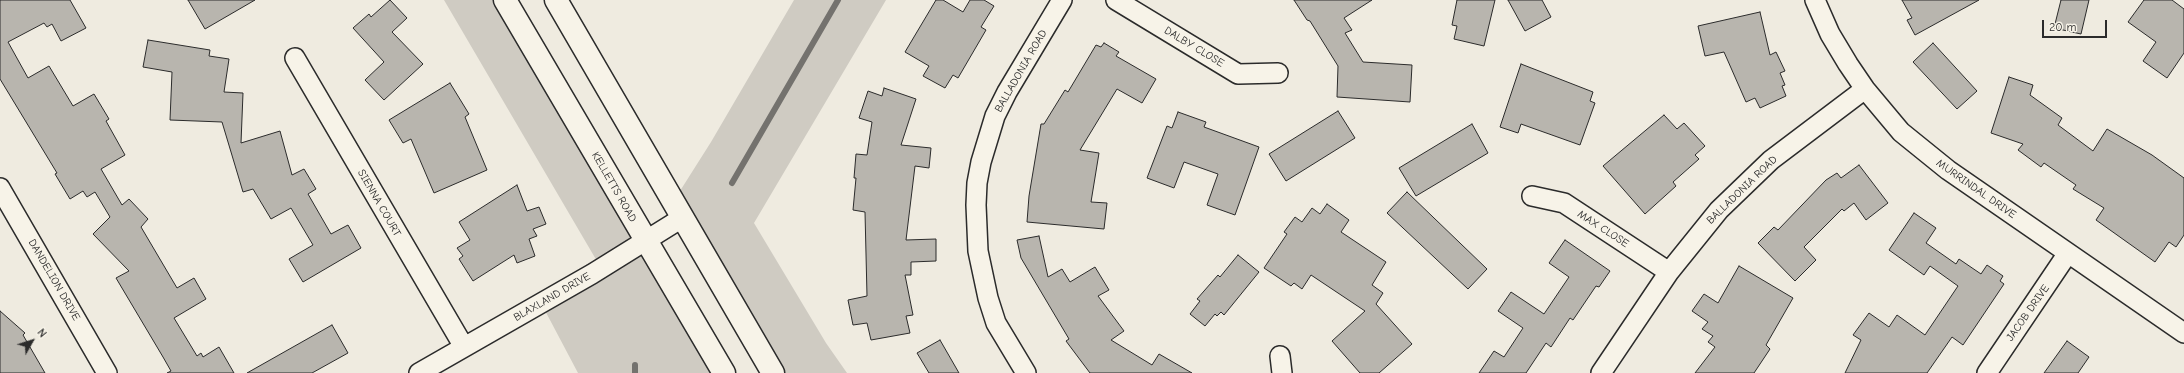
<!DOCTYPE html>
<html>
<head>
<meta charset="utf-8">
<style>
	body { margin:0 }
	#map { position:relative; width:2184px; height:373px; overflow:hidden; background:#efebe0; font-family:"Comic Neue",sans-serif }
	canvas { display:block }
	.north { position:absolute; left:12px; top:321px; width:40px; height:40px; -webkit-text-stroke:3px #f7f3e8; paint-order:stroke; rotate:51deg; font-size:11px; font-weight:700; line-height:16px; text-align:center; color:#2b2b2b }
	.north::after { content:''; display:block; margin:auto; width:14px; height:18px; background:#2b2b2b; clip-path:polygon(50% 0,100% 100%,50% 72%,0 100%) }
	.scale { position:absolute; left:2042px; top:20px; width:65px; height:18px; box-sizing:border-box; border:2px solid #2b2b2b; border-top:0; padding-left:5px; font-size:12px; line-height:14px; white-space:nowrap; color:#2b2b2b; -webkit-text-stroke:3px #f7f3e8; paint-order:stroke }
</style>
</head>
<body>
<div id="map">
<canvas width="2184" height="373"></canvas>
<div class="north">N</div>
<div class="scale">20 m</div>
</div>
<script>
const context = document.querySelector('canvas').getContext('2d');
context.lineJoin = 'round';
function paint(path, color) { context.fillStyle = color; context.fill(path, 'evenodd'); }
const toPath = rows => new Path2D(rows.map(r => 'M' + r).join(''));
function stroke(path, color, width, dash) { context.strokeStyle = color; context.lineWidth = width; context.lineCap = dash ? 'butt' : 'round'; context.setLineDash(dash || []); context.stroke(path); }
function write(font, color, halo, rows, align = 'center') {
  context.font = font + ' "Comic Neue",sans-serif'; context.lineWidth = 3; context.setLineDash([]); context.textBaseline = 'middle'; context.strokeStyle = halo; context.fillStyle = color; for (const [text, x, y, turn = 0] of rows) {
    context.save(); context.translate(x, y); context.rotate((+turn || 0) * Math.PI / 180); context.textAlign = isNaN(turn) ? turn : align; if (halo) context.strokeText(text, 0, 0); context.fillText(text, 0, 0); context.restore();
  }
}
const green = toPath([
	[444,0,505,0,724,373,578,373,541,303,601,268],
	[794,0,886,0,754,223,826,343,847,373,773,373,673,202,711,142]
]);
const stream = toPath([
	[732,183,838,0],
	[635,373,635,365]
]);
const building = toPath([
	[0,0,70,0,86,28,61,41,52,24,47,27,44,23,8,42,28,78,49,66,73,106,94,94,109,119,106,121,125,155,101,169,122,205,129,199,148,219,141,227,177,288,194,278,206,299,174,318,197,356,201,353,203,357,219,347,234,373,167,373,171,371,163,357,116,278,129,271,93,234,110,217,95,192,87,197,83,191,70,199,55,174,57,173,0,79,0,0],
	[188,0,255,0,205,29,188,0],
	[390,0,407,18,392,32,423,64,384,100,365,80,384,62,353,28,369,14,371,17,390,0],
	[936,0,943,0,963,12,970,0,984,0,994,6,981,27,986,30,958,78,953,75,945,88,923,76,929,66,905,52,936,0],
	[1294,0,1372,0,1344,18,1352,30,1345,33,1363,62,1412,65,1410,102,1337,97,1338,66,1310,21,1307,20,1294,0],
	[1457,0,1495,0,1484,46,1454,39,1457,26,1452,25,1457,0],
	[1508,0,1542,0,1551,17,1525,31,1508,0],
	[1902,0,1979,0,1915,35,1907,20,1912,18,1902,0],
	[2061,0,2089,0,2081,34,2054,28,2061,0],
	[2144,0,2172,0,2184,9,2184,53,2167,78,2143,61,2156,42,2128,22,2144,0],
	[1760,12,1770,55,1776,52,1785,71,1780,73,1785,85,1782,86,1786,96,1760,108,1755,98,1746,102,1724,52,1705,56,1698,26,1760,12],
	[148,40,210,50,209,56,229,59,224,92,243,93,241,143,280,131,292,175,304,169,316,189,308,194,331,234,348,225,361,248,303,282,289,259,313,245,291,208,271,219,253,189,243,192,222,122,170,120,172,72,143,67,148,40],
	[1104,43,1119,52,1116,56,1156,79,1142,103,1117,89,1080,150,1099,153,1091,202,1107,203,1104,229,1027,222,1029,196,1041,124,1044,124,1065,90,1068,92,1096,45,1101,47,1104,43],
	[1933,43,1977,91,1957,109,1913,62,1933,43],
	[1521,64,1593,92,1590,101,1595,103,1580,145,1521,124,1518,133,1500,127,1521,64],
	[2009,77,2033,85,2030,95,2062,118,2058,125,2093,151,2107,129,2152,155,2184,178,2184,235,2176,247,2169,242,2155,262,2096,220,2104,208,2073,189,2076,185,2044,163,2041,167,2018,150,2023,144,1991,133,2009,77],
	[450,83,469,114,465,117,487,170,434,193,411,139,403,143,389,120,450,83],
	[884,88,916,99,901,145,931,148,929,168,915,166,906,240,936,239,936,261,911,262,911,275,905,275,913,315,906,316,910,333,871,340,867,323,853,325,848,300,867,296,865,212,853,210,856,178,854,178,856,154,867,155,872,122,859,118,868,91,882,96,884,88],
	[1338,111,1355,138,1286,181,1269,154,1338,111],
	[1178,112,1206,122,1204,127,1259,147,1235,215,1207,205,1218,174,1184,162,1174,188,1147,178,1167,126,1172,128,1178,112],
	[1664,115,1677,129,1684,123,1705,146,1695,155,1699,159,1673,182,1676,186,1645,214,1603,166,1664,115],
	[1472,124,1488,153,1416,196,1399,168,1472,124],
	[1859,165,1888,203,1866,220,1854,203,1844,211,1842,209,1804,247,1816,260,1795,281,1758,243,1774,227,1778,230,1826,180,1837,173,1841,178,1859,165],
	[517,185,527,211,539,207,546,224,533,229,537,236,529,239,535,256,517,263,514,255,473,281,459,259,463,256,457,248,470,240,459,222,517,185],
	[1407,192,1487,269,1468,289,1387,213,1407,192],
	[1327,204,1349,220,1341,232,1386,262,1372,285,1383,293,1376,304,1412,344,1379,373,1360,373,1332,341,1365,311,1311,275,1302,289,1294,283,1291,286,1264,268,1287,234,1284,232,1295,217,1302,222,1312,208,1320,214,1327,204],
	[1914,213,1936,228,1926,243,1956,264,1959,259,1981,274,1987,265,2003,276,2000,281,2004,284,1963,345,1952,337,1927,373,1845,373,1861,340,1853,335,1869,313,1889,327,1897,315,1925,335,1958,286,1930,266,1924,275,1889,250,1914,213],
	[1039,236,1048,277,1062,269,1070,282,1095,267,1109,290,1098,296,1124,331,1111,340,1152,365,1159,354,1192,373,1090,373,1066,341,1069,339,1021,258,1017,240,1039,236],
	[1565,240,1610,271,1599,287,1596,286,1573,320,1570,318,1551,347,1546,343,1526,373,1479,373,1494,351,1504,357,1523,328,1498,311,1511,292,1544,314,1569,277,1549,263,1565,240],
	[1238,255,1259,272,1224,315,1221,312,1217,316,1215,314,1205,326,1190,314,1200,301,1197,299,1218,275,1220,277,1238,255],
	[1739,266,1793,298,1766,345,1770,349,1754,373,1695,373,1715,347,1708,342,1713,336,1702,329,1708,322,1692,311,1704,294,1718,303,1739,266],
	[0,311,25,333,23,335,45,373,0,373,0,311],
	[332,325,348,353,312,373,247,373,332,325],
	[940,340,959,373,929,373,917,353,940,340],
	[2067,341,2089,357,2078,373,2044,373,2067,341]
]);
const minor = toPath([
	[1116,0,1238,74,1278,73],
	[1815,0,1830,34,1848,64,1865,89,1901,132,1948,170,2184,333],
	[295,58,464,347],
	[0,188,107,373],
	[1532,196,1564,203,1669,272],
	[1280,356,1282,373],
	[419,373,592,274,682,218],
	[1026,373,996,323,988,298,978,251,976,205,977,183,981,162,995,116,1007,92,1062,0],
	[1601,373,1669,272,1719,210,1771,160,1865,89],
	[1987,373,2068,253]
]);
const primary = toPath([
	[505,0,724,373],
	[556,0,773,373]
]);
const streetNames = [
	["DALBY CLOSE",1194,47,31],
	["BALLADONIA ROAD",1021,71,-60],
	["KELLETTS ROAD",614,187,60],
	["MURRINDAL DRIVE",1976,189,35],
	["BALLADONIA ROAD",1742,190,-44],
	["SIENNA COURT",379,203,60],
	["MAX CLOSE",1603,229,33],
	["DANDELION DRIVE",54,280,60],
	["BLAXLAND DRIVE",552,297,-30],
	["JACOB DRIVE",2028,313,-55]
];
paint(green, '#cfcbc2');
stroke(stream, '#74726e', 6);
paint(building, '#b8b5ae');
stroke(building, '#2b2b2b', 1);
stroke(minor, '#2b2b2b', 22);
stroke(primary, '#2b2b2b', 25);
stroke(minor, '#f7f3e8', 19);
stroke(primary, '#f7f3e8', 22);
write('11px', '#2b2b2b', '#f7f3e8', streetNames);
</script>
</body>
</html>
